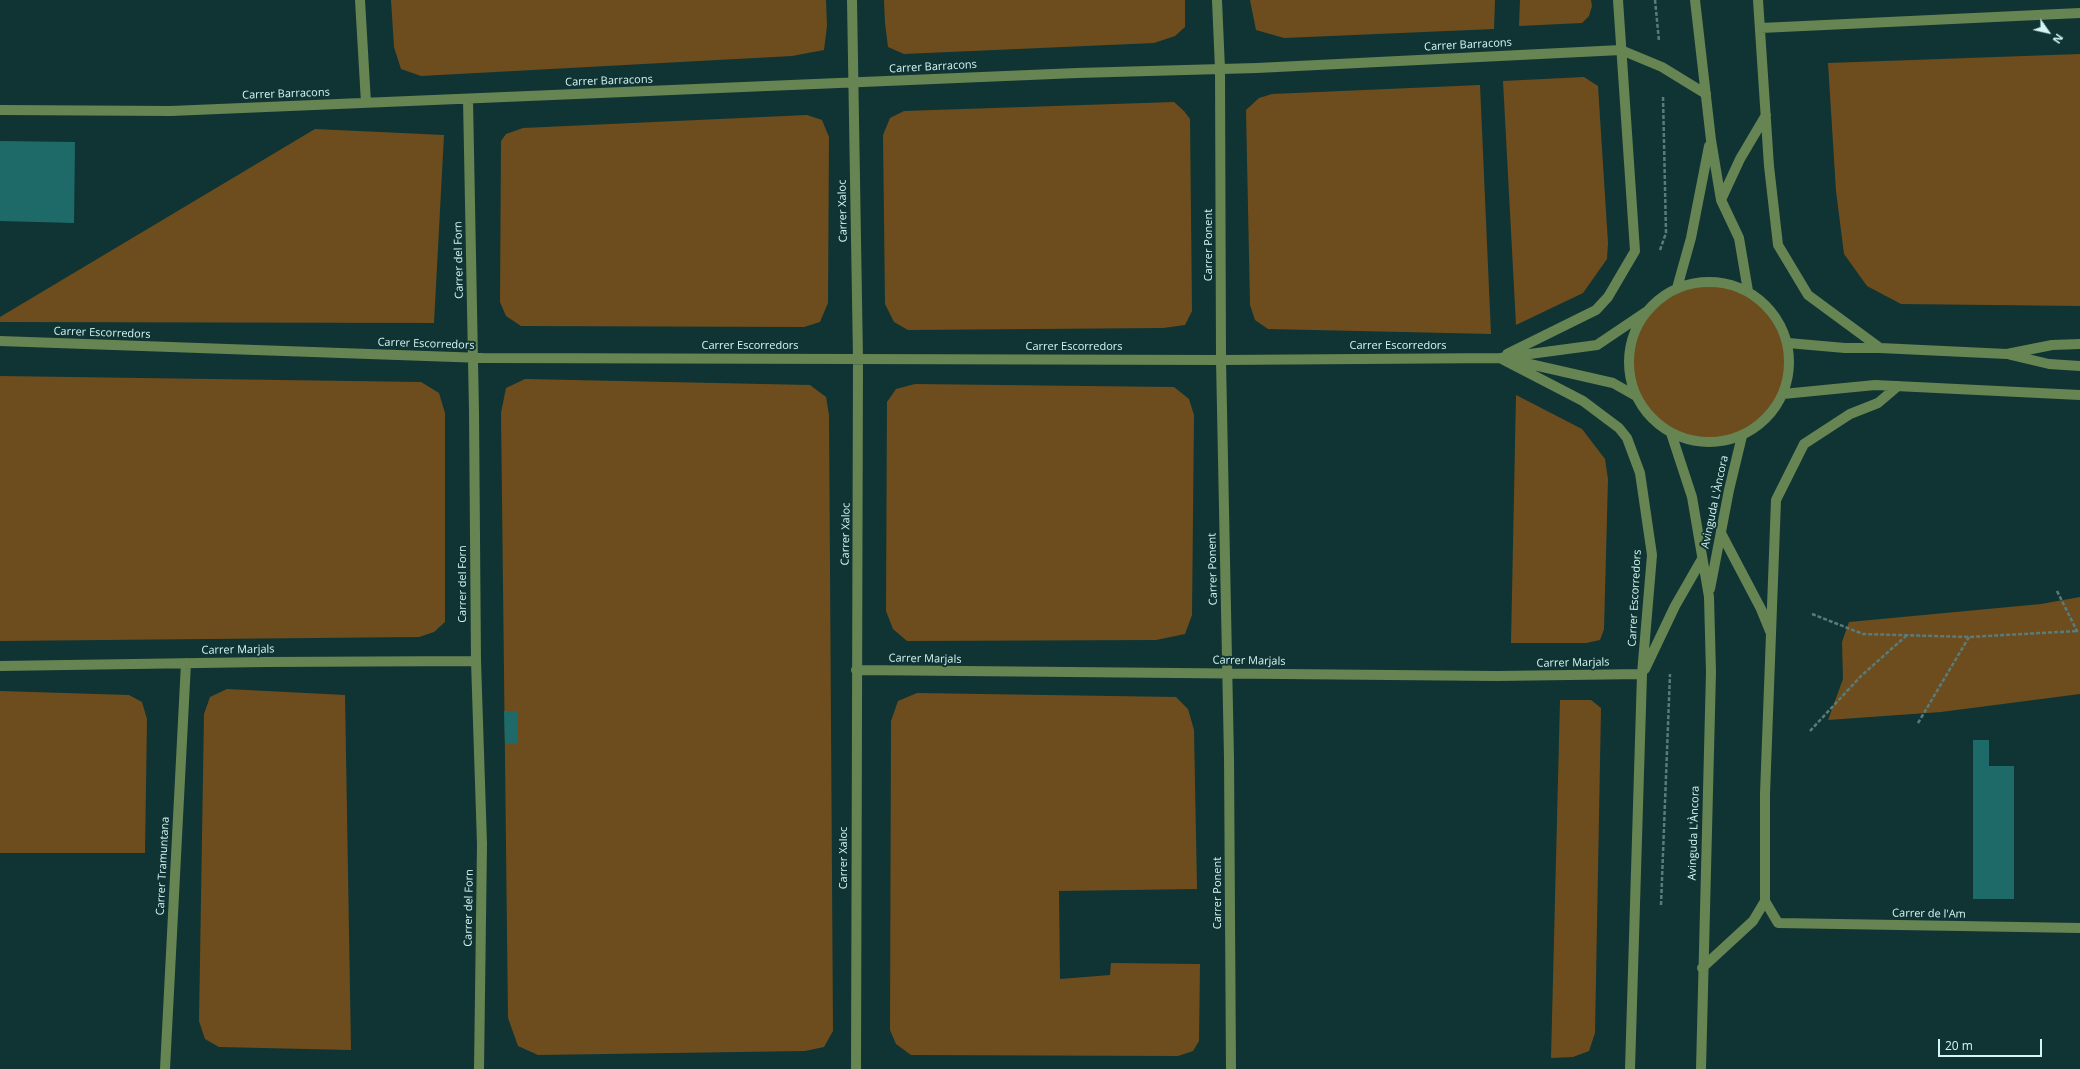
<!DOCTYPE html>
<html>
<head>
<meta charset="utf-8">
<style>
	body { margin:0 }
	#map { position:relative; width:2080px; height:1069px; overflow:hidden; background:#103433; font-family:"Open Sans",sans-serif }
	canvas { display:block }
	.north { position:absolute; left:2028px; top:12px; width:40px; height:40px; -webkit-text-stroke:3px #103433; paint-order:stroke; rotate:124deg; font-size:11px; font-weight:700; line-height:16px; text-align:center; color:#d4f5f4 }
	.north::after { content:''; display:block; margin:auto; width:14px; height:18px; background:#d4f5f4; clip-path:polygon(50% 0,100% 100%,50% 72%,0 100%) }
	.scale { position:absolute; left:1938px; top:1039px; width:104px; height:18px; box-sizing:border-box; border:2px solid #d4f5f4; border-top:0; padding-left:5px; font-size:12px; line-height:14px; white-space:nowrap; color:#d4f5f4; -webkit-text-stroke:3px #103433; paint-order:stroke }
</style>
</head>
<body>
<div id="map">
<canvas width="2080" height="1069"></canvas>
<div class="north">N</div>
<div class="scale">20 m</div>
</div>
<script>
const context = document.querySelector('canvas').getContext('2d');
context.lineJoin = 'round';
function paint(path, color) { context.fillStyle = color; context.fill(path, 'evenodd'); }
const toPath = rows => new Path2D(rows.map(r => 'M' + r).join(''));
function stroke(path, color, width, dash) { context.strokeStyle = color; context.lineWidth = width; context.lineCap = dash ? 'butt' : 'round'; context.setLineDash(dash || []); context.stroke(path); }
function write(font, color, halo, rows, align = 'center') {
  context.font = font + ' "Open Sans",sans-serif'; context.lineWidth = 4; context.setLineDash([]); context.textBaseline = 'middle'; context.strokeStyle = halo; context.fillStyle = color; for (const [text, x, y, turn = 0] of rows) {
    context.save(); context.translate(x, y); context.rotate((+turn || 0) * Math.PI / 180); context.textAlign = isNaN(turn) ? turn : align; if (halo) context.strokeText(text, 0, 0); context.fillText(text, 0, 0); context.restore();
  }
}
const green = toPath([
	[391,0,826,0,827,26,824,50,792,56,421,76,401,69,394,47],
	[884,0,1185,0,1185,27,1175,36,1154,43,904,54,888,47,885,23],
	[1250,0,1495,0,1494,29,1284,38,1256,30],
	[1520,0,1591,0,1592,6,1589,16,1582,23,1519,26],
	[2080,54,2080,306,1901,304,1867,286,1844,254,1836,191,1828,63],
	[1584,77,1598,86,1608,243,1607,259,1583,293,1516,325,1503,81],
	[1480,85,1491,334,1268,329,1255,320,1250,305,1246,110,1259,98,1272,94],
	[1174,102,1184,111,1190,119,1192,311,1185,325,1163,328,908,330,894,322,885,304,883,135,890,118,904,111],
	[807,115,822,120,829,137,828,303,820,322,804,327,521,326,506,316,500,302,501,141,506,134,523,128],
	[315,129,444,135,434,323,0,322,0,317],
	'1629 362a80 80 0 1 1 160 0a80 80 0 1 1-160 0Z',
	[0,376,421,382,439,393,445,413,445,622,434,632,419,637,0,641],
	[525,379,810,385,826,397,829,415,833,1031,824,1047,805,1051,538,1055,518,1046,508,1018,501,413,506,388],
	[915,384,1174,387,1189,399,1194,415,1192,615,1185,634,1156,640,907,641,893,629,886,611,887,402,896,389],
	[1516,395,1582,429,1605,459,1608,479,1604,629,1600,640,1586,643,1511,643],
	[2080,597,2080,694,1941,712,1828,720,1843,679,1842,642,1849,622,2041,604],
	[227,689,345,695,351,1050,219,1047,205,1039,199,1021,204,714,210,697],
	[0,691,129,695,142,702,147,719,145,853,0,853],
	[917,693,1176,697,1188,709,1194,730,1197,889,1059,891,1060,979,1110,975,1111,963,1200,964,1199,1041,1193,1051,1178,1056,911,1055,896,1044,890,1030,891,721,898,701],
	[1560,700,1591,700,1601,708,1595,1033,1589,1051,1573,1057,1551,1058]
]);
const building = toPath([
	[0,141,75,142,74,223,0,221],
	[504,711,517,711,517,743,505,744],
	[1973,740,1989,740,1989,766,2014,766,2014,899,1973,899]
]);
const path = toPath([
	[1655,0,1659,41],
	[1660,250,1666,233,1663,96],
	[2057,591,2077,631,2080,632],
	[1812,614,1863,634,1969,637,2077,631],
	[1918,723,1969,637],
	[1810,731,1861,676,1906,636],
	[1661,905,1670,674]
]);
const minor = toPath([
	[360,0,366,103],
	[852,0,858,358,856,1069],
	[1217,0,1220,69,1221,360,1229,758,1231,1069],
	[1695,0,1711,140,1721,200,1739,238,1748,291],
	[1758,0,1769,166,1778,245,1808,295,1880,348,2007,354,2052,345,2080,344],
	[1761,28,2080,13],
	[468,99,474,412,476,661,482,844,479,1069],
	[0,110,171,111,1077,73,1257,68,1621,50,1662,67,1706,94],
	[1721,200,1740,159,1766,115],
	'1629 362a80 80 0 1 1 160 0a80 80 0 1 1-160 0Z',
	[1677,288,1691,238,1709,146],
	[0,341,483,358,1221,360,1500,358,1597,345,1646,312],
	[1788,343,1845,348,1880,348],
	[1507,354,1596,310,1608,297,1635,251,1618,0],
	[2011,355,2049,364,2080,366],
	[1500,358,1583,401,1619,428,1627,438,1640,473,1652,555,1642,674,1630,1069],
	[1512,360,1613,383,1636,396],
	[1898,386,1878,403,1850,414,1804,444,1776,500,1765,794,1765,901,1778,923,2080,928],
	[1783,394,1875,385,2080,395],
	[1671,433,1692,497,1709,597,1711,672,1701,1069],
	[1721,533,1761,609,1770,631],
	[1710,589,1729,490,1742,436],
	[0,666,266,662,476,661],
	[1645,669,1675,606,1702,559],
	[856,670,1497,676,1642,674],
	[1702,968,1753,921,1765,901],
	[165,1069,186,663]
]);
const streetNames = [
	["Carrer Barracons",1468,45,-3],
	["Carrer Barracons",933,67,-3],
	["Carrer Barracons",609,81,-2],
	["Carrer Barracons",286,94,-2],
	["Carrer Xaloc",843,211,-91],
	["Carrer Ponent",1209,245,-90],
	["Carrer del Forn",459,260,-91],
	["Carrer Escorredors",102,333,2],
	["Carrer Escorredors",426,344,2],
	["Carrer Escorredors",750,346],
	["Carrer Escorredors",1398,346],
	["Carrer Escorredors",1074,347],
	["Avinguda L'Àncora",1715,502,-78],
	["Carrer Xaloc",846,534,-89],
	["Carrer Ponent",1213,569,-91],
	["Carrer del Forn",463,584,-90],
	["Carrer Escorredors",1635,598,-87],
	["Carrer Marjals",238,650,-1],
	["Carrer Marjals",925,659,1],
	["Carrer Marjals",1249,661,1],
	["Carrer Marjals",1573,663,-1],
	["Avinguda L'Àncora",1694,833,-88],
	["Carrer Xaloc",844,858,-90],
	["Carrer Tramuntana",163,866,-87],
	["Carrer Ponent",1218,893,-90],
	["Carrer del Forn",469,908,-89],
	["Carrer de l'Am",1929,914,1]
];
paint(green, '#6d4d1e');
paint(building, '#1d6a69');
stroke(path, '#597c7b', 2.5, [4, 2]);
stroke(minor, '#668553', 10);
write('11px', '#d4f5f4', '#103433', streetNames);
</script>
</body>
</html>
